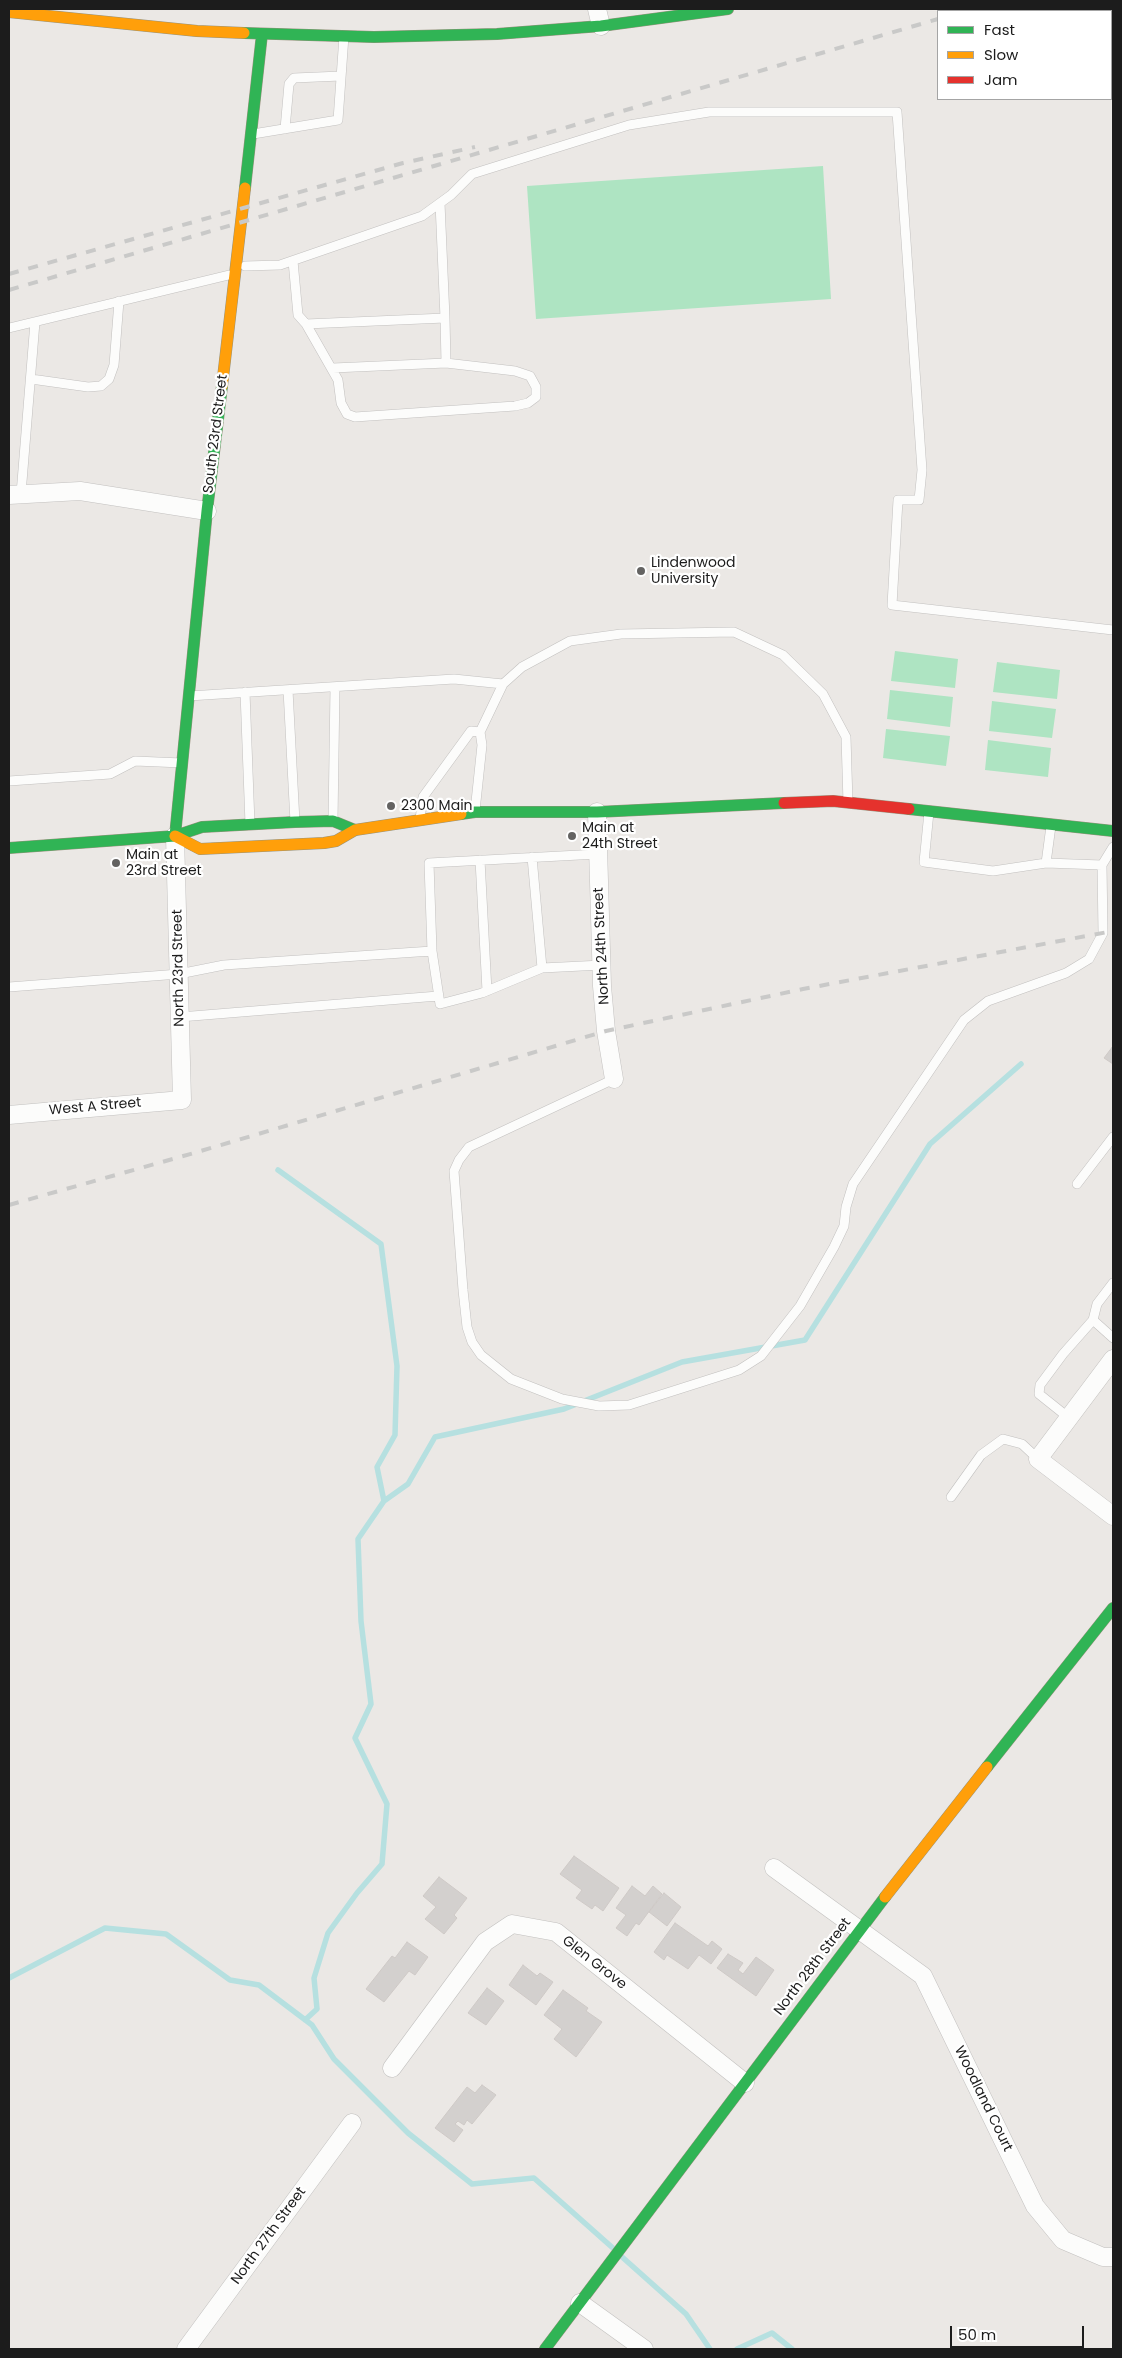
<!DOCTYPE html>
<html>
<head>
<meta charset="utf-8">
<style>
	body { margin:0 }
	#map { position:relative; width:1122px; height:2358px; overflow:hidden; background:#ebe8e5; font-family:Poppins,sans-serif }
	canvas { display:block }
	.frame { position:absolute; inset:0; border:10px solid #1c1c1c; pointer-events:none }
	.legend { position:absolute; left:937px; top:10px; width:175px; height:90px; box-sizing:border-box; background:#fff; border:1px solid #a4a4a4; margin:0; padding:6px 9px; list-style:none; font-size:15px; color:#1c1c1c }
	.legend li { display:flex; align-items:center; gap:10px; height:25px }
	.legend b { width:25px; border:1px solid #a4a4a4 }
	.scale { position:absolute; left:950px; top:2326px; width:134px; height:22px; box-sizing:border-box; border:2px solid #1c1c1c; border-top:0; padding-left:6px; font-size:15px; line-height:18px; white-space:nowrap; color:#1c1c1c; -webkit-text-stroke:4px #fff; paint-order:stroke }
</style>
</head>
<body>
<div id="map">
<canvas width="1122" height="2358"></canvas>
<div class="frame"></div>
<ul class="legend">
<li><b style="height:6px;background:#30b455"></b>Fast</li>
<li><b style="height:6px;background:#ff9f0a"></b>Slow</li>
<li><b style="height:6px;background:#e5322d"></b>Jam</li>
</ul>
<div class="scale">50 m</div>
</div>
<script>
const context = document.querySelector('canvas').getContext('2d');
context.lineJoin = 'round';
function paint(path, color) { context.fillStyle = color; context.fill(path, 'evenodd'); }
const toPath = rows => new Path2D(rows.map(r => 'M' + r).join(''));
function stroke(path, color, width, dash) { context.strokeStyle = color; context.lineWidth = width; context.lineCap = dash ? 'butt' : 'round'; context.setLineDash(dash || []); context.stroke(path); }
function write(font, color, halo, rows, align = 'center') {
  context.font = font + ' Poppins,sans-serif'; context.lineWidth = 4.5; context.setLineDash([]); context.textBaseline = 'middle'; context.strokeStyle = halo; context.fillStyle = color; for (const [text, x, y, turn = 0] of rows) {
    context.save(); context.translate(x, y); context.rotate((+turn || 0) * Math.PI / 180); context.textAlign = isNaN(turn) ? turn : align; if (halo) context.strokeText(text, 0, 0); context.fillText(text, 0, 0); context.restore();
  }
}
const pitch = toPath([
	[823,166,831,299,536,319,527,186],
	[895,651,958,659,955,688,891,681],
	[997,662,1060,670,1057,699,993,692],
	[890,690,953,697,950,727,887,719],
	[992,701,1056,709,1052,738,989,731],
	[886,729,950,736,946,766,883,758],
	[988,740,1051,748,1048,777,985,770]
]);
const stream = toPath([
	[278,1170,381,1244,397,1366,395,1435,377,1467,384,1501,358,1539,361,1621,371,1704,355,1738,387,1804,382,1864,357,1893,328,1933,314,1978,317,2009,305,2020],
	[384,1501,408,1484,435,1437,564,1409,682,1362,805,1340,930,1144,1021,1064],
	[9,1978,105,1928,166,1934,230,1980,259,1985,312,2025,334,2059,408,2133,472,2184,534,2178,614,2249],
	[621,2256,686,2314,710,2349],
	[737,2349,772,2333,792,2349]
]);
const building = toPath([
	[1113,1046,1113,1064,1104,1058,1113,1046],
	[574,1856,619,1888,603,1911,595,1905,592,1909,576,1898,582,1890,560,1874,574,1856],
	[439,1877,467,1898,454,1915,457,1918,444,1934,425,1919,436,1907,423,1896,439,1877],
	[632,1886,645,1896,653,1886,662,1894,639,1925,636,1923,627,1936,616,1928,626,1915,616,1908,632,1886],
	[664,1893,681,1907,667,1926,649,1912,664,1893],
	[675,1923,708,1946,712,1941,722,1949,711,1964,699,1955,688,1969,667,1955,664,1960,654,1952,675,1923],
	[407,1942,428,1957,415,1975,409,1971,384,2002,366,1989,392,1956,395,1958,407,1942],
	[728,1954,743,1963,738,1970,743,1974,756,1957,774,1970,756,1996,717,1968,728,1954],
	[523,1965,537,1976,540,1973,553,1982,536,2005,509,1985,523,1965],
	[487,1988,504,2001,486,2025,468,2013,487,1988],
	[563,1990,588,2008,586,2011,602,2022,576,2057,554,2039,562,2029,544,2015,563,1990],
	[482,2085,496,2095,472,2124,467,2120,464,2125,458,2121,455,2124,463,2130,454,2142,435,2128,467,2087,475,2093,482,2085]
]);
const lane = toPath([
	[285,129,289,84,294,78,341,76],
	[253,134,338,120,344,36],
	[293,261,298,315,306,324,445,318,440,203],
	[245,266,280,265,422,216,451,195,472,174,629,125,709,112,897,112,922,470,919,500,898,500,892,605,1113,630],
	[445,318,446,363],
	[306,324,338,380,341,403,347,414,355,417,515,406,528,403,536,397,536,387,530,376,515,371,446,363,333,368],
	[9,328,229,275],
	[31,379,88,387,101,386,109,379,114,365,119,301],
	[21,494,35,322],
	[288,690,295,822],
	[245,692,250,824],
	[189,696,454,679,503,684],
	[9,781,110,774,135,761,182,763],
	[475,811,482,745,480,732,503,684,522,667,570,641,621,634,734,632,783,655,823,694,846,737,848,803],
	[929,812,924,862,993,871,1046,863,1102,865,1113,847],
	[420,819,423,797,471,731,480,732],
	[333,821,335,687],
	[532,857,542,968],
	[480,860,487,991],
	[1046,863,1051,826],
	[432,951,429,863,598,854],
	[9,987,179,974,224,965,432,951,440,1004,482,993,542,968,602,965],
	[180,1017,438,996],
	[614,1079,469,1147,459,1160,454,1171,463,1290,467,1327,472,1342,481,1355,511,1379,562,1399,599,1406,629,1405,739,1370,761,1356,800,1306,834,1247,844,1226,846,1207,853,1184,964,1020,988,1001,1066,973,1089,959,1103,933,1102,865],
	[1077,1184,1113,1137],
	[1113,1283,1097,1304,1093,1320,1113,1338],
	[1069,1418,1039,1394,1040,1385,1063,1354,1093,1320],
	[951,1497,981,1455,1003,1439,1022,1444,1038,1459]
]);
const street = toPath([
	[597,9,601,26],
	[9,495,80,491,207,511],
	[597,812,602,986,606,1031,614,1079],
	[9,1115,182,1100,175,836],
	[1113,1359,1038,1459,1113,1516],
	[774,1868,923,1976,1035,2206,1063,2240,1103,2257,1113,2257],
	[392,2068,485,1942,512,1924,556,1932,745,2083],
	[580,2303,644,2349],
	[186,2349,352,2123]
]);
const fast = toPath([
	[244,33,374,37,497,34,601,26,728,9],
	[245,188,262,34],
	[909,809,1113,831],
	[461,814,475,812,597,812,784,803],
	[175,836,207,511,222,386],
	[9,848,175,836,202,827,295,822,333,821,355,830],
	[987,1767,1113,1608],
	[545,2349,885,1897]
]);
const slow = toPath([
	[9,12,197,31,244,33],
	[222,386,245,188],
	[175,836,200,849,324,843,336,841,355,830,461,814],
	[885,1897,987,1767]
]);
const jam = toPath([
	[784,803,833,801,909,809]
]);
const rail = toPath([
	[965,11,973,9],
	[9,274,403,163,475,147],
	[9,290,938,19],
	[9,1205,194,1153,606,1031,803,989,1113,931]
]);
const markers = [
	[641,571,5,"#646362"],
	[391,806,5,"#646362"],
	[572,836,5,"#646362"],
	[116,863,5,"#646362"]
];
const streetNames = [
	["South 23rd Street",216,434,-83],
	["North 24th Street",602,946,-93],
	["North 23rd Street",179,968,-91],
	["West A Street",95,1107,-5],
	["Glen Grove",594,1963,38],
	["North 28th Street",813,1967,-53],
	["Woodland Court",983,2099,64],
	["North 27th Street",269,2236,-54]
];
const poiNames = [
	["Lindenwood",651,563],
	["University",651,579],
	["2300 Main",401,806],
	["Main at",582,828],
	["24th Street",582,844],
	["Main at",126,855],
	["23rd Street",126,871]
];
paint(pitch, '#aee4c2');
stroke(stream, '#b6e0e0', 5.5);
paint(building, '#d3d0ce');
stroke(building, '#cec9c6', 1);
stroke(lane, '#c2c0bf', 10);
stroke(street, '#c2c0bf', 19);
stroke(fast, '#96927c', 12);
stroke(slow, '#96927c', 12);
stroke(jam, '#96927c', 12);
stroke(lane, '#fcfcfb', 9);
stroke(street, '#fcfcfb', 18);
stroke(fast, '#30b455', 11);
stroke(slow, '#ff9f0a', 11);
stroke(jam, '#e5322d', 11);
stroke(rail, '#c9c9c8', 4, [10, 10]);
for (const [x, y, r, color] of markers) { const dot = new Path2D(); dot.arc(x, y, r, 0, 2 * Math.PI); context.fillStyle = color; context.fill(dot); stroke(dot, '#fff', 2); }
write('14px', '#1c1c1c', '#fff', streetNames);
write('14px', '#1c1c1c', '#fff', poiNames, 'left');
</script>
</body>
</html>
